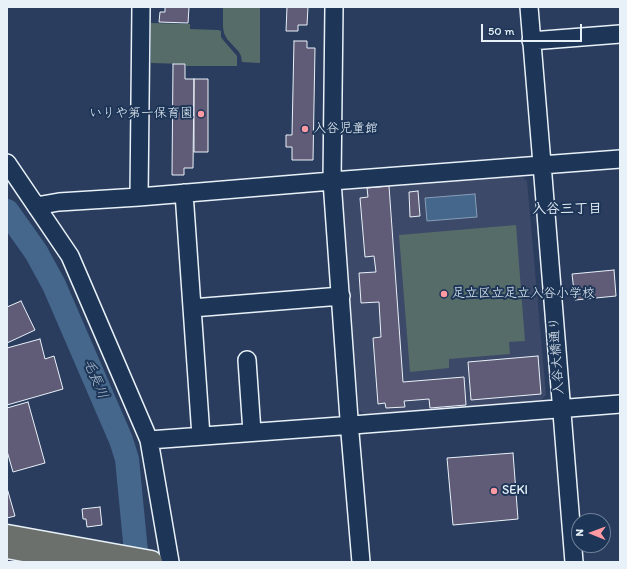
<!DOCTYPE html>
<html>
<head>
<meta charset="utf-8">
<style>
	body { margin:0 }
	#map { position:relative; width:627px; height:569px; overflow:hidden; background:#2a3d5e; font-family:Itim,sans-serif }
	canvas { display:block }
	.frame { position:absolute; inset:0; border:8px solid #e8f1f8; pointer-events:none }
	.north { position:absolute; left:571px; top:513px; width:40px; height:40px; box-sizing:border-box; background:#1d3557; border:1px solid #6e8097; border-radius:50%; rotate:271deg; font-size:11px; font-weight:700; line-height:16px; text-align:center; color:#e8f1f8 }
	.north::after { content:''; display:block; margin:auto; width:14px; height:18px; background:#ff9aa2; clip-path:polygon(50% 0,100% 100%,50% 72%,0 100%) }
	.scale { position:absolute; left:481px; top:24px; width:101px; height:18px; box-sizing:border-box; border:2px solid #e8f1f8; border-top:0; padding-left:5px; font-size:12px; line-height:14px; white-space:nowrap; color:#e8f1f8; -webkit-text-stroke:3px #1d3557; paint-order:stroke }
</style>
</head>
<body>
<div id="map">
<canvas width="627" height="569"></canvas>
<div class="frame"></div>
<div class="north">N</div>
<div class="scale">50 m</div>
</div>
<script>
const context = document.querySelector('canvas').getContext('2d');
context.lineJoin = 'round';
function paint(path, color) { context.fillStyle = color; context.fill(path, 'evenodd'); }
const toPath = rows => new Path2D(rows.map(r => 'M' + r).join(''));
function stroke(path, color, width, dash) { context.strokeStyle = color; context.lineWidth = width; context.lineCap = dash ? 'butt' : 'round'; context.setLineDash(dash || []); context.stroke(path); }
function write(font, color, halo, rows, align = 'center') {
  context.font = font + ' Itim,"Klee One",sans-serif'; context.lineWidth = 4; context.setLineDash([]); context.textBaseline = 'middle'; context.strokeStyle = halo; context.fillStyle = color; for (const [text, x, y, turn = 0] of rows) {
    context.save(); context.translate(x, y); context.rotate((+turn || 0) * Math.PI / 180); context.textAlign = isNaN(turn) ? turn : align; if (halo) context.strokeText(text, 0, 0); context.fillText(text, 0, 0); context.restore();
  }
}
const built = toPath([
	[520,175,527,181,546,395,541,401,365,415,359,410,342,193,347,188]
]);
const green = toPath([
	[223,7,260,7,260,63,242,62,241,56,239,52,227,39,224,33,223,27],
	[151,23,190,24,190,29,218,30,221,31,221,37,224,41,237,56,237,66,186,66,186,64,151,63],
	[516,225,525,341,509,342,510,354,449,359,449,368,410,372,399,235]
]);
const water = toPath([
	[475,194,477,217,427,221,425,198,475,194]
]);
const river = toPath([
	[7,211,36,252,54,285,121,440,127,459,137,562]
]);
const building = toPath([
	[165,7,189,7,188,23,159,22,160,12,165,12,165,7],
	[287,7,308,7,307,25,298,25,298,31,286,31,287,7],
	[294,41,307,41,307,48,315,48,313,160,292,160,292,147,286,147,286,135,292,135,294,41],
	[173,64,185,64,185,79,194,79,193,168,184,168,184,175,172,175,173,64],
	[194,79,208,79,208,152,194,152,194,79],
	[389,186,403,382,464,377,466,405,430,408,429,399,404,401,405,407,386,408,385,403,378,404,373,338,381,337,379,302,361,303,359,273,376,272,374,256,365,257,360,198,368,197,367,188,389,186],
	[418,191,420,216,410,217,409,192,418,191],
	[614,270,616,296,575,300,572,274,614,270],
	[21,301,35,330,7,343,7,307,21,301],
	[40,339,45,359,54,356,63,389,7,405,7,348,40,339],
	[538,356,541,394,471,400,468,362,538,356],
	[28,402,45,463,13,472,7,451,7,408,28,402],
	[513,453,518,519,453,525,447,458,513,453],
	[7,488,15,516,7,518,7,488],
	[100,507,102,525,87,527,86,519,83,519,82,509,100,507]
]);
const minor = toPath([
	[334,7,332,181,350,433,361,562],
	[529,7,542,164,574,562],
	[531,41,620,34],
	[7,163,70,256,149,440,170,562],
	[184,193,201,436],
	[139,197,141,7],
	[36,206,59,202,139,197,332,181,620,159],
	[192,308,341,296],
	[247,360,252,432],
	[149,440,340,426,620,404]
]);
const major = toPath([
	[7,536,151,562]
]);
const highway = toPath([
	[7,547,89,562]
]);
const markers = [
	[201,114,4,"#ff9aa2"],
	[305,129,4,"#ff9aa2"],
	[444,294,4,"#ff9aa2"],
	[494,491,4,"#ff9aa2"]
];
const poiNames = [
	["いりや第一保育園",193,114,"right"],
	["入谷児童館",313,129],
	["足立区立足立入谷小学校",452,294],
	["SEKI",502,491]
];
const streetNames = [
	["入谷大橋通り",557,356,-94]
];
const neighbourhoodNames = [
	["入谷三丁目",567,209]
];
const waterNames = [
	["毛長川",95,379,67]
];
paint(built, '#3d4969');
paint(green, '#566c68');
paint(water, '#45678c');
stroke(water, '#869eb7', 1);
stroke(river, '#45678c', 24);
paint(building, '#605c78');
stroke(building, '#e8f1f8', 1);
stroke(minor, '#e8f1f8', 20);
stroke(major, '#e8f1f8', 25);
stroke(highway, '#e8f1f8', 25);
stroke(minor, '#1d3557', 17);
stroke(major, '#6c706d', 22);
stroke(highway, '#6c706d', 22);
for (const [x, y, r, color] of markers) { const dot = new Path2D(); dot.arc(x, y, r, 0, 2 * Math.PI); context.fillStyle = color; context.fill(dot); stroke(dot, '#1d3557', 1.5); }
write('13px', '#e8f1f8', '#1d3557', poiNames, 'left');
write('13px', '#e8f1f8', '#1d3557', streetNames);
write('bold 14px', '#e8f1f8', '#1d3557', neighbourhoodNames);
write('italic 14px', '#afc1d2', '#1d3557', waterNames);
</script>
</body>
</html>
